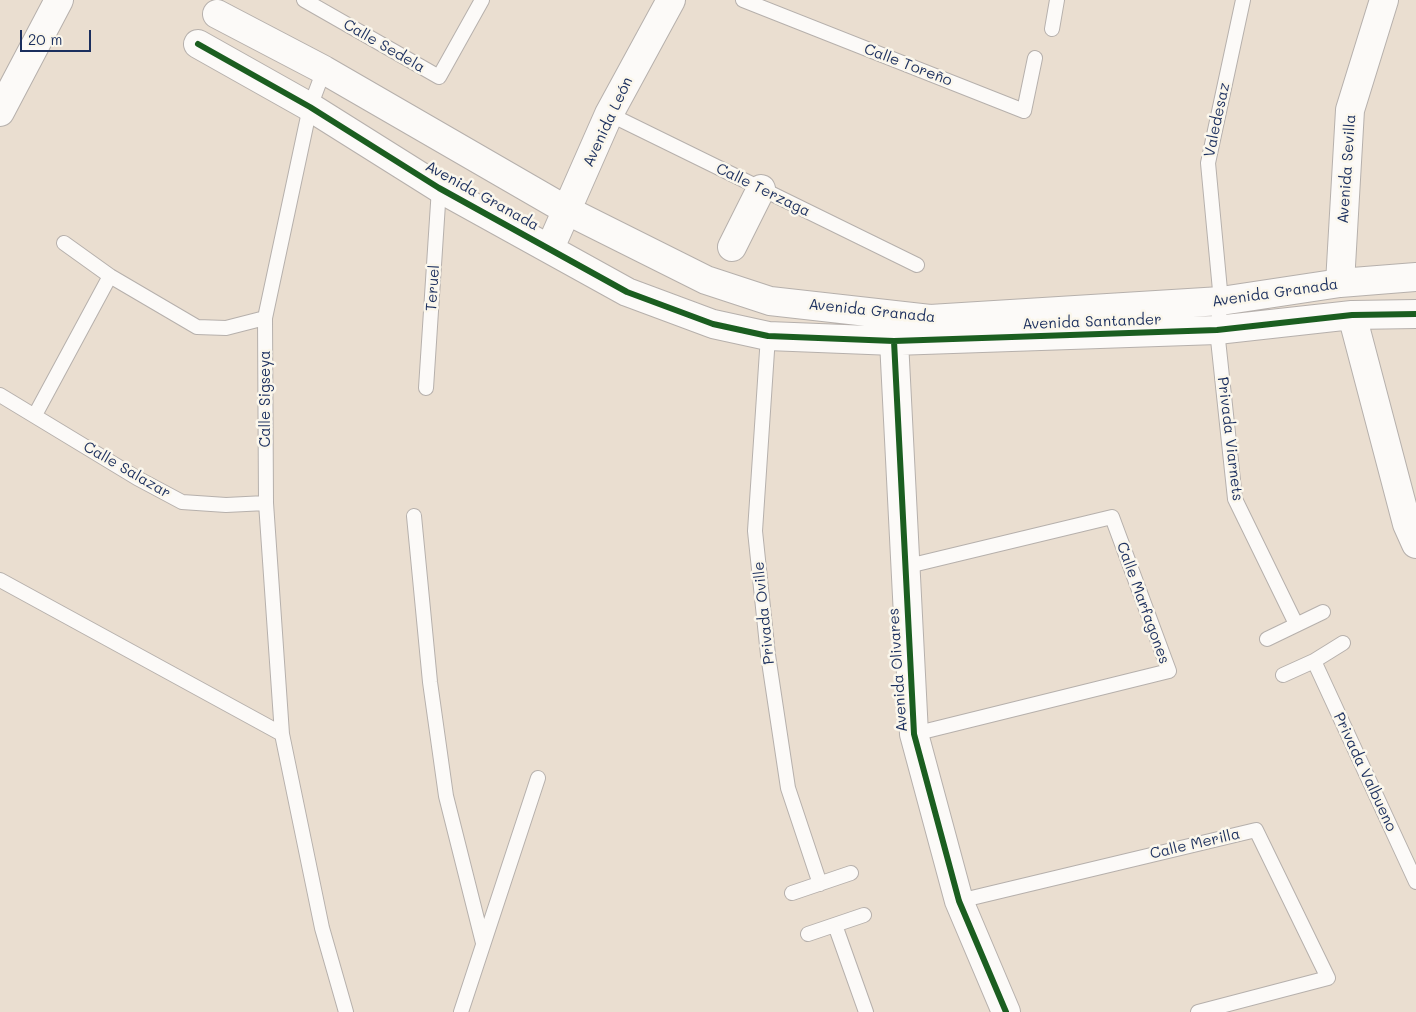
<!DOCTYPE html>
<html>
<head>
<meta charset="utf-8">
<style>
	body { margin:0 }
	#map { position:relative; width:1416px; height:1012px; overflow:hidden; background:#eaded0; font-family:Mali,sans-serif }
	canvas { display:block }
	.scale { position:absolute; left:20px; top:30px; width:71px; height:22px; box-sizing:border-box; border:2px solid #1b2f5e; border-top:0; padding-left:6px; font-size:15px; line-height:18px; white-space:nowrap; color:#1b2f5e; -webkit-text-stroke:4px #fbf7ec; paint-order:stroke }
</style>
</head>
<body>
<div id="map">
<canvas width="1416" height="1012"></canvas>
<div class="scale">20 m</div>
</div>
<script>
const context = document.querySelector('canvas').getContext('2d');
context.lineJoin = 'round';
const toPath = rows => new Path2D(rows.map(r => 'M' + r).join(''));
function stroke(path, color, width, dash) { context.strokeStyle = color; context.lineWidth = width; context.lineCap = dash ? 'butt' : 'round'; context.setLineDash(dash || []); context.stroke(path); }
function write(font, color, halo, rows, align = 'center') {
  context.font = font + ' Mali,sans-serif'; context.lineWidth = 5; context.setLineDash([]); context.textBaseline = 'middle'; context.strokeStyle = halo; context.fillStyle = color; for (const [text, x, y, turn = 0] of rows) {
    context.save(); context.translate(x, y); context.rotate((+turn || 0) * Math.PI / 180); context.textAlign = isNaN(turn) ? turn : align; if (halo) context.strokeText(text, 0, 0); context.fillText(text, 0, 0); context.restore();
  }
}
const service = toPath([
	[304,0,439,77,482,0],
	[743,0,1024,111,1035,58],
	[1243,0,1208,163,1221,301,1217,330,1235,499,1296,624],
	[1052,29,1057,0],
	[324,70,310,107,265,318,266,503,282,734,322,928,346,1012],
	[609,114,917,265],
	[64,243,110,276,197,327,226,328,265,318],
	[768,336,755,531,768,655,788,788,820,884],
	[426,388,439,188],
	[0,395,137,478,182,502,226,505,266,503],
	[35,415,110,276],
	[414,516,430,682,446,796,483,943],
	[904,567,1112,517,1169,671,914,734],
	[0,580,282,734],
	[1267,639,1323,612],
	[1314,661,1416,882],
	[1283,675,1314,661,1343,643],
	[792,893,851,873],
	[959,901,1256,830,1328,978,1198,1012],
	[835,925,866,1012],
	[808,934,864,915],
	[461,1012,538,778]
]);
const minor = toPath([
	[217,14,324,70,568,211,706,280,770,301,930,319,1221,301,1340,283,1416,277],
	[198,44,310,107,439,188,627,292,713,324,768,336,894,341,1217,330,1352,315,1416,314],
	[732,247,761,189],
	[550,248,609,114,671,0],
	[1340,283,1350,110,1384,0],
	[1352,315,1407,524,1416,544],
	[894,341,914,734,959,901,1006,1012]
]);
const tertiary = toPath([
	[0,112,59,0]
]);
const cycleway = toPath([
	[198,44,310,107,439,188,627,292,713,324,768,336,894,341,1217,330,1352,315,1416,314],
	[894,341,914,734,959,901,1006,1012]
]);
const streetNames = [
	["Calle Sedela",384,46,30],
	["Calle Toreño",908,65,21],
	["Valedesaz",1217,120,-78],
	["Avenida León",608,122,-65],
	["Avenida Sevilla",1347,169,-86],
	["Calle Terzaga",763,190,26],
	["Avenida Granada",482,196,29],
	["Teruel",433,288,-86],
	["Avenida Granada",1275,293,-8],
	["Avenida Granada",872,311,6],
	["Avenida Santander",1092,322,-2],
	["Calle Sigseya",265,399,-90],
	["Privada Viarnets",1230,439,83],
	["Calle Salazar",127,470,30],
	["Calle Marfagones",1143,603,70],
	["Privada Oville",764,613,-96],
	["Avenida Olivares",898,670,-94],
	["Privada Valbueno",1365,772,65],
	["Calle Merilla",1195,844,-13]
];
stroke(service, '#b6b0ac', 16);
stroke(minor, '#b6b0ac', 30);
stroke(tertiary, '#b6b0ac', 30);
stroke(service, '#fcfaf8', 14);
stroke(minor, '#fcfaf8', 28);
stroke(tertiary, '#fcfaf8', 28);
stroke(cycleway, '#1b5e20', 6);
write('15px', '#1b2f5e', '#fbf7ec', streetNames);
</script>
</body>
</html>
